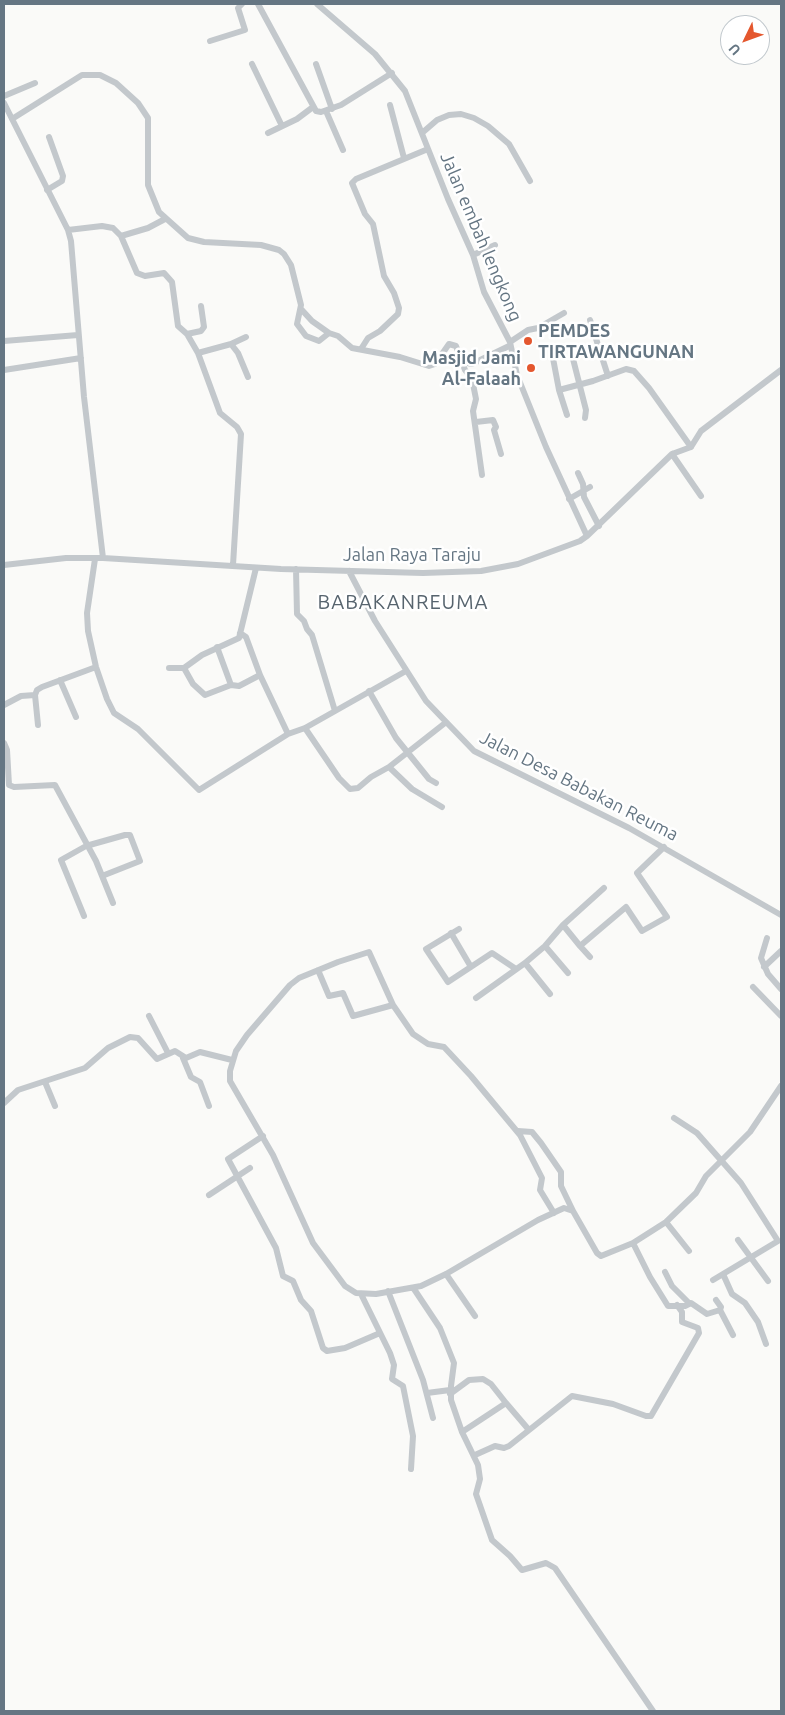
<!DOCTYPE html>
<html>
<head>
<meta charset="utf-8">
<style>
	body { margin:0 }
	#map { position:relative; width:785px; height:1715px; overflow:hidden; background:#fafaf8; font-family:Ubuntu,sans-serif }
	canvas { display:block }
	.frame { position:absolute; inset:0; border:5px solid #657683; pointer-events:none }
	.north { position:absolute; left:720px; top:15px; width:50px; height:50px; box-sizing:border-box; background:#fff; border:1px solid #c1c8cd; border-radius:50%; rotate:228deg; font-size:14px; font-weight:700; line-height:20px; text-align:center; color:#657683 }
	.north::after { content:''; display:block; margin:auto; width:18px; height:22px; background:#e4572e; clip-path:polygon(50% 0,100% 100%,50% 72%,0 100%) }
</style>
</head>
<body>
<div id="map">
<canvas width="785" height="1715"></canvas>
<div class="frame"></div>
<div class="north">U</div>
</div>
<script>
const context = document.querySelector('canvas').getContext('2d');
context.lineJoin = 'round';
const toPath = rows => new Path2D(rows.map(r => 'M' + r).join(''));
function stroke(path, color, width, dash) { context.strokeStyle = color; context.lineWidth = width; context.lineCap = dash ? 'butt' : 'round'; context.setLineDash(dash || []); context.stroke(path); }
function write(font, color, halo, rows, align = 'center') {
  context.font = font + ' Ubuntu,sans-serif'; context.lineWidth = 5; context.setLineDash([]); context.textBaseline = 'middle'; context.strokeStyle = halo; context.fillStyle = color; for (const [text, x, y, turn = 0] of rows) {
    context.save(); context.translate(x, y); context.rotate((+turn || 0) * Math.PI / 180); context.textAlign = isNaN(turn) ? turn : align; if (halo) context.strokeText(text, 0, 0); context.fillText(text, 0, 0); context.restore();
  }
}
const street = toPath([
	[258,4,316,111,321,112,341,105,392,73],
	[317,4,375,54,405,91,448,199,473,255,484,292,510,342,517,375,546,447,587,536],
	[210,41,245,30,238,8,242,4],
	[252,64,282,126],
	[316,64,332,109],
	[4,96,35,83],
	[4,103,68,230,71,241,84,397,103,558],
	[390,105,404,158],
	[326,111,343,150],
	[12,119,82,75,100,75,116,83,138,103,148,118,148,185,159,212,188,238,204,242,261,245,279,250,284,254,291,265,301,305,297,324,306,336,319,341,329,333,338,336,352,348,400,357,429,366,435,364,449,344,456,346,465,370,472,379,476,399,473,411,482,475],
	[268,133,297,119,313,107],
	[422,133,437,120,449,115,461,114,474,118,488,126,509,144,530,181],
	[47,190,62,181,63,176,49,137],
	[68,230,102,226,113,228,121,236,137,273,145,276,164,273,172,282,178,326,187,334,198,353,220,413,237,427,241,434,233,565],
	[121,236,148,228,165,219],
	[473,255,495,245],
	[301,309,312,321,329,333],
	[590,320,608,376],
	[187,334,201,331,204,327,201,306],
	[4,341,78,335],
	[510,342,528,330,538,328,564,313],
	[231,344,238,353,248,377],
	[361,349,368,338,380,331,398,314,399,308,394,293,384,276,373,224,365,214,352,183,356,179,428,149],
	[198,353,231,344,246,337],
	[552,353,559,390,593,381,626,369,634,371,649,388,691,447],
	[572,355,586,410,585,418],
	[463,362,472,364,509,346],
	[4,370,81,358],
	[559,390,567,415],
	[476,422,493,420,496,427,494,430,501,454],
	[672,454,701,496],
	[578,473,583,484,584,497,599,526],
	[569,499,590,487],
	[95,559,87,613,88,631,96,667,107,699,114,713,138,729,199,790,288,734,305,728,406,671],
	[4,565,66,558,103,558,281,569,423,573,481,571,518,564,580,541,587,536,672,454,691,447,701,431,781,370],
	[296,569,297,614,304,621,307,629,312,635,335,711],
	[349,571,375,621,426,701,474,751,629,828,781,915],
	[240,633,246,637,260,675,288,734],
	[217,647,231,685],
	[169,668,184,668,202,655,239,638,256,568],
	[184,668,193,684,205,695,231,685,239,686,260,675],
	[60,680,76,717],
	[369,691,396,738,429,779,436,783],
	[4,705,21,696,35,695],
	[38,725,35,695,37,690,42,687,96,667],
	[305,728,339,778,350,789,358,788,371,777,389,767],
	[4,743,7,750,9,785,14,787,55,785,96,861,113,903],
	[442,807,412,789,389,767,445,723],
	[84,916,61,860,86,846,125,835,130,835,140,861,102,876],
	[563,925,604,888],
	[459,929,426,949,448,982,492,953,516,969],
	[451,933,471,967],
	[767,938,761,958,768,974,781,989],
	[545,946,568,973],
	[580,946,590,957],
	[525,963,550,994],
	[764,967,781,951],
	[318,970,329,996,343,993,353,1016,393,1005,413,1034,428,1044,444,1047,471,1076,520,1135,542,1178,540,1190,554,1213],
	[753,987,781,1016],
	[476,998,525,963,545,946,563,925,580,946,626,907,642,931,667,917,637,873,664,847],
	[393,1005,369,952,338,962,299,978,290,985,247,1035,236,1051,230,1071,230,1081,273,1155,313,1243,345,1286,356,1293,376,1294,421,1286,446,1274,538,1220,564,1208,573,1211,597,1253,601,1256,633,1243,666,1222,696,1193,706,1176,750,1132,781,1086],
	[149,1016,168,1053],
	[183,1058,191,1077,200,1082,209,1106],
	[45,1082,55,1106],
	[4,1103,18,1090,85,1068,108,1048,130,1037,138,1038,157,1059,175,1051,186,1058,200,1052,232,1060],
	[674,1118,697,1133,741,1183,778,1241,713,1280],
	[518,1131,532,1132,541,1143,561,1172,561,1186,573,1211],
	[263,1136,228,1159,276,1248,283,1276,293,1281,301,1300,311,1311,323,1348,327,1351,345,1348,380,1333],
	[209,1195,250,1168],
	[666,1222,689,1251],
	[738,1240,768,1281],
	[633,1243,650,1277,668,1306,685,1306,691,1303,707,1314,720,1310,733,1335],
	[665,1272,672,1286,689,1303],
	[446,1274,475,1316],
	[723,1274,732,1294,745,1303,758,1322,766,1344],
	[414,1289,440,1328,454,1363,451,1386,451,1400,462,1432,478,1465,480,1479,476,1494,492,1540,510,1556,522,1570,546,1563,555,1568,653,1711],
	[388,1291,423,1380,433,1418],
	[361,1294,390,1353,394,1365,392,1379,403,1386,413,1436,411,1469],
	[716,1300,721,1307,720,1310],
	[427,1393,450,1390],
	[450,1394,469,1380,483,1379,491,1384,506,1403,462,1432],
	[506,1403,529,1430],
	[475,1455,495,1446,504,1448,509,1446,572,1396,613,1404,646,1416,651,1416,699,1333,698,1328,682,1322,682,1312,677,1305]
]);
const markers = [
	[528,341,5,"#e4572e"],
	[531,368,5,"#e4572e"]
];
const streetNames = [
	["Jalan embah lengkong",481,237,67],
	["Jalan Raya Taraju",412,555],
	["Jalan Desa Babakan Reuma",579,786,27]
];
const poiNames = [
	["PEMDES",538,331],
	["TIRTAWANGUNAN",538,352],
	["Masjid Jami",521,358,"right"],
	["Al-Falaah",521,379,"right"]
];
const quarterNames = [
	["BABAKANREUMA",403,602]
];
stroke(street, '#c3c8cc', 6);
for (const [x, y, r, color] of markers) { const dot = new Path2D(); dot.arc(x, y, r, 0, 2 * Math.PI); context.fillStyle = color; context.fill(dot); stroke(dot, '#fff', 2); }
write('18px', '#657683', '#fff', streetNames);
write('bold 18px', '#657683', '#fff', poiNames, 'left');
context.letterSpacing = '1px';
write('20px', '#57646e', '#fff', quarterNames);
context.letterSpacing = '0px';
</script>
</body>
</html>
